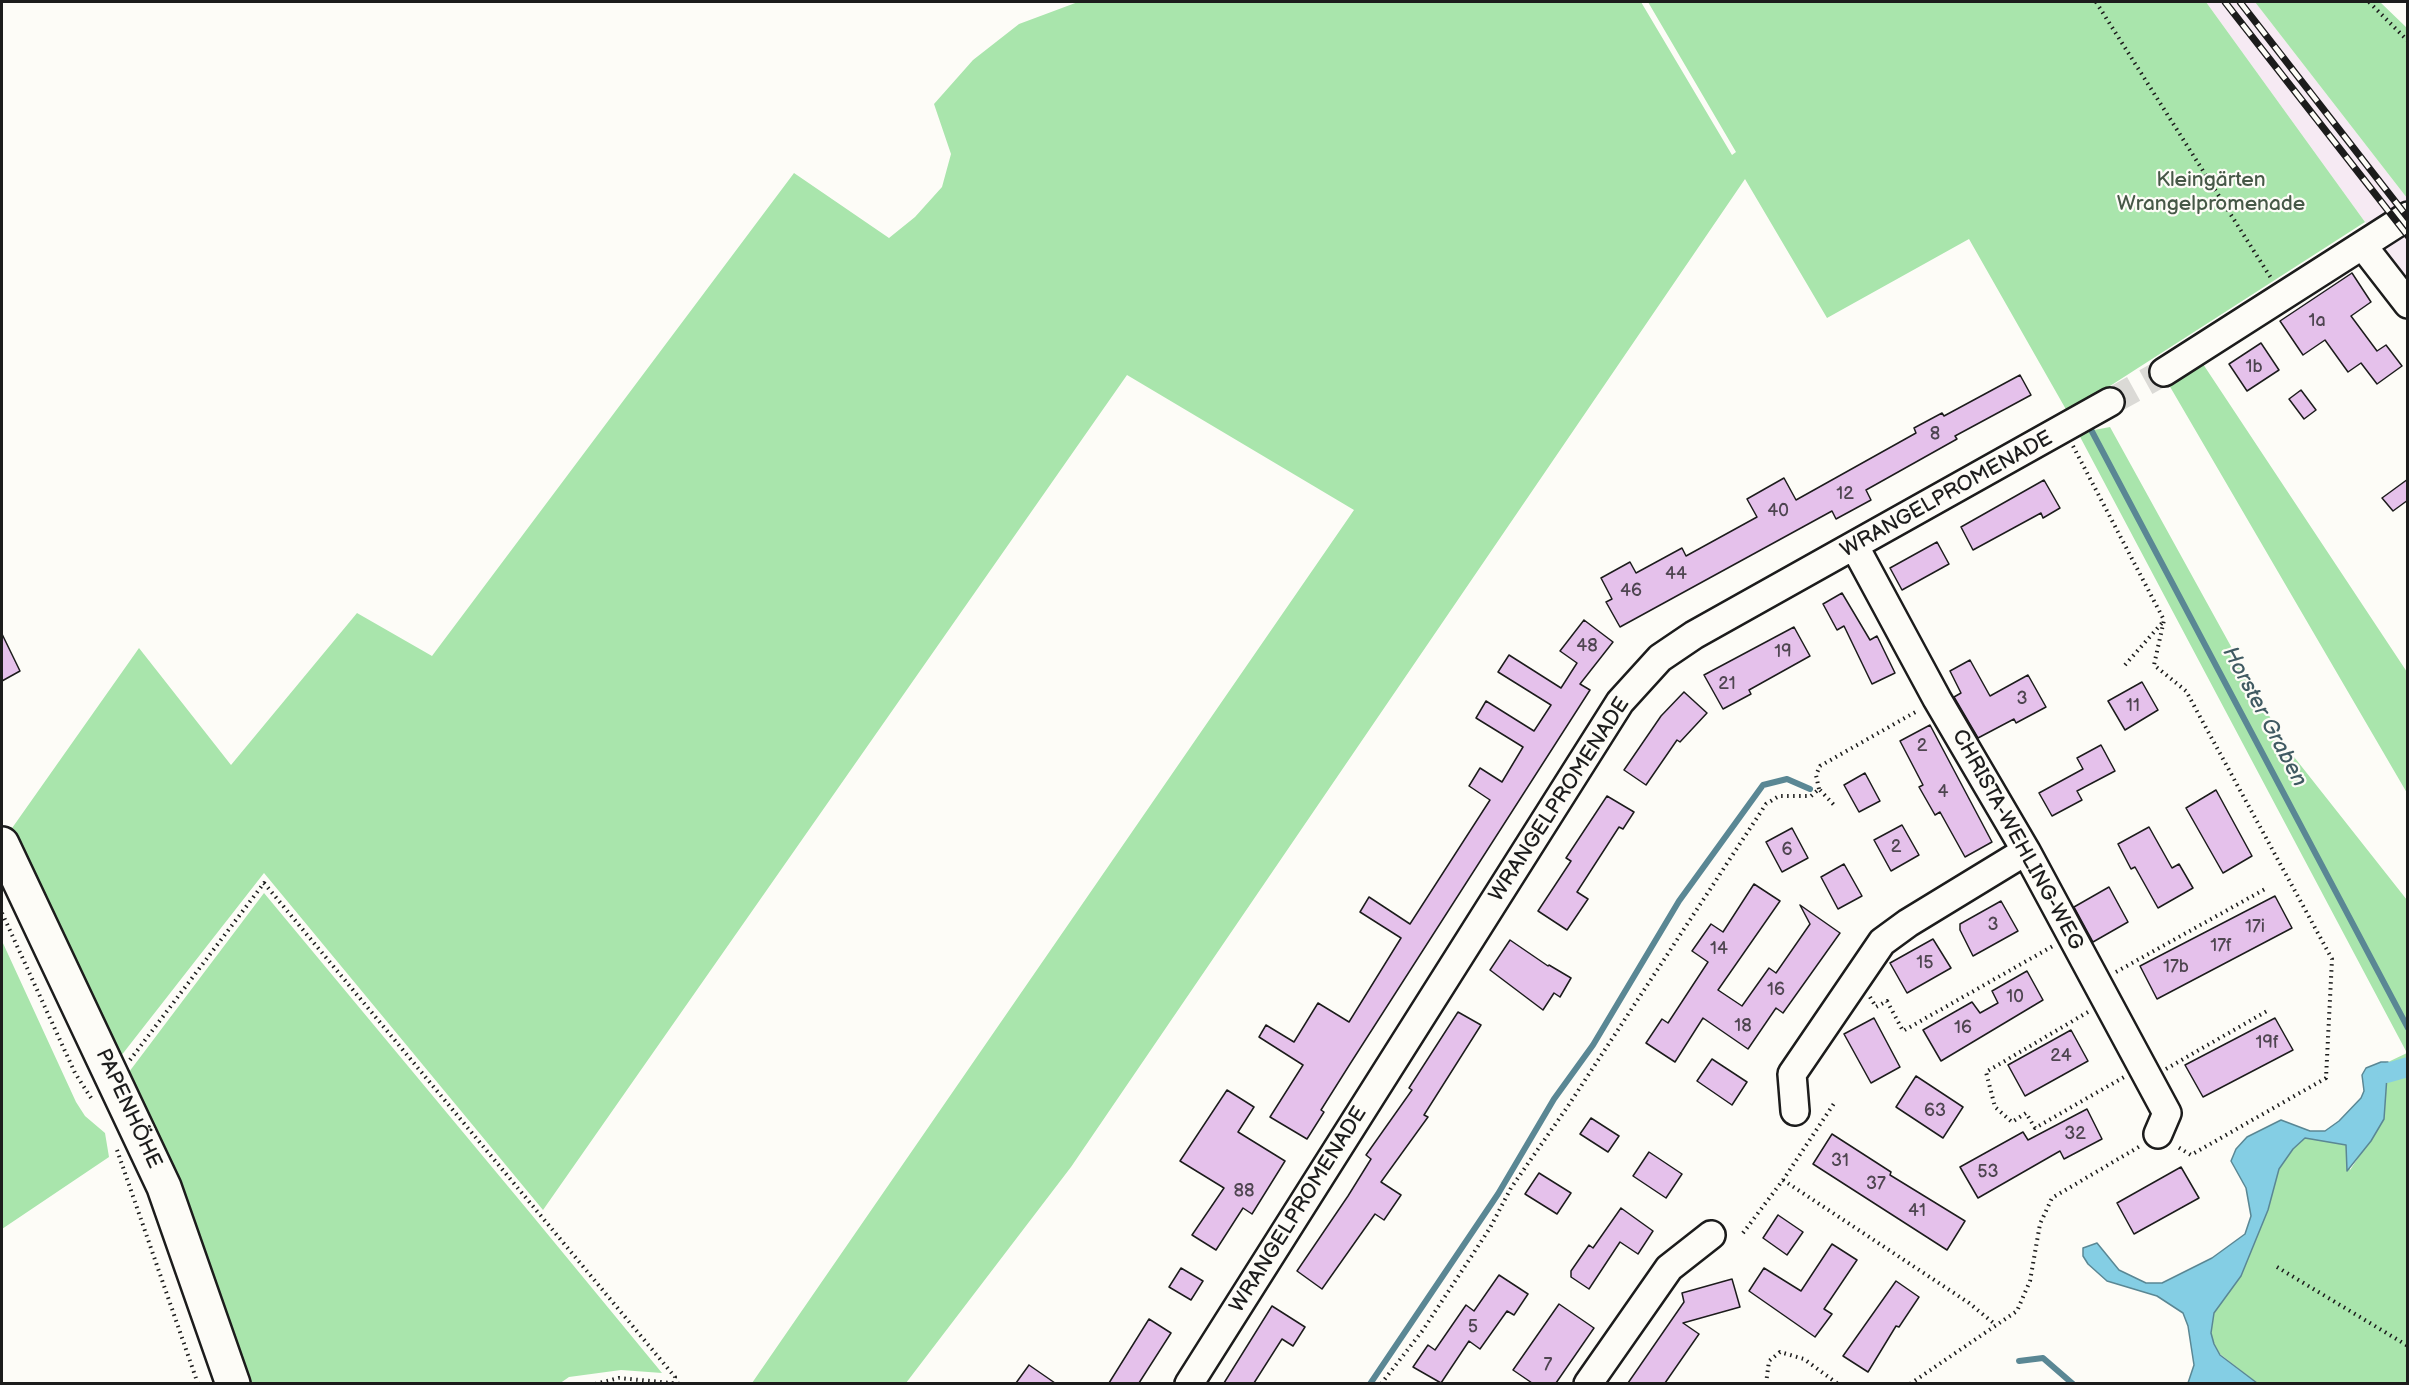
<!DOCTYPE html>
<html>
<head>
<meta charset="utf-8">
<style>
	body { margin:0 }
	#map { position:relative; width:2409px; height:1385px; overflow:hidden; background:#fdfcf7; font-family:"Balsamiq Sans",sans-serif }
	canvas { display:block }
	.frame { position:absolute; inset:0; border:3px solid #1c1c1c; pointer-events:none }
</style>
</head>
<body>
<div id="map">
<canvas width="2409" height="1385"></canvas>
<div class="frame"></div>
</div>
<script>
const context = document.querySelector('canvas').getContext('2d');
context.lineJoin = 'round';
function paint(path, color) { context.fillStyle = color; context.fill(path, 'evenodd'); }
const toPath = rows => new Path2D(rows.map(r => 'M' + r).join(''));
function stroke(path, color, width, dash) { context.strokeStyle = color; context.lineWidth = width; context.lineCap = dash ? 'butt' : 'round'; context.setLineDash(dash || []); context.stroke(path); }
function write(font, color, halo, rows, align = 'center') {
  context.font = font + ' "Balsamiq Sans",sans-serif'; context.lineWidth = 4.5; context.setLineDash([]); context.textBaseline = 'middle'; context.strokeStyle = halo; context.fillStyle = color; for (const [text, x, y, turn = 0] of rows) {
    context.save(); context.translate(x, y); context.rotate((+turn || 0) * Math.PI / 180); context.textAlign = isNaN(turn) ? turn : align; if (halo) context.strokeText(text, 0, 0); context.fillText(text, 0, 0); context.restore();
  }
}
const built = toPath([
	[2206,2,2255,2,2407,198,2407,277,2365,222]
]);
const green = toPath([
	[1078,2,1641,2,1732,155,1736,152,1648,2,2206,2,2365,222,2068,413,1969,239,1827,318,1745,179,1071,1167,906,1383,752,1383,1354,510,1127,375,543,1210,264,873,117,1061,10,831,139,648,231,765,357,613,432,656,794,173,889,238,915,217,942,187,951,154,934,104,973,60,1019,24],
	[2255,2,2380,2,2407,28,2407,198],
	[2203,364,2407,672,2407,793,2169,385],
	[2110,427,2287,748,2407,900,2407,1383,2257,1383,2220,1354,2214,1344,2211,1333,2214,1313,2241,1276,2268,1210,2279,1169,2293,1149,2305,1138,2346,1145,2350,1170,2384,1119,2388,1062,2407,1053,2078,433],
	[264,893,531,1214,662,1373,621,1370,569,1377,559,1384,249,1383,126,1076],
	[2,941,76,1102,85,1116,105,1133,109,1157,2,1229]
]);
const water = toPath([
	[2381,1062,2388,1062,2384,1119,2371,1141,2347,1171,2346,1145,2305,1138,2293,1149,2279,1169,2268,1210,2241,1276,2214,1313,2211,1333,2214,1344,2220,1355,2257,1383,2188,1383,2194,1365,2188,1326,2183,1313,2157,1296,2107,1281,2088,1264,2083,1256,2083,1248,2097,1243,2119,1270,2146,1283,2162,1283,2212,1258,2245,1234,2251,1216,2246,1188,2231,1161,2236,1149,2247,1137,2281,1120,2310,1131,2325,1131,2339,1121,2361,1098,2364,1091,2362,1075,2366,1068,2381,1062]
]);
const stream = toPath([
	[2088,424,2408,1028],
	[2019,1361,2043,1358,2073,1384],
	[1370,1384,1498,1194,1554,1099,1593,1045,1679,901,1763,785,1787,779,1810,789]
]);
const canal = toPath([
	[2387,1073,2408,1067]
]);
const building = toPath([
	[2352,273,2371,302,2351,316,2377,351,2386,345,2402,366,2377,384,2361,363,2348,372,2325,340,2303,355,2280,321,2352,273],
	[2261,343,2279,370,2247,391,2229,364,2261,343],
	[2020,375,2031,395,1955,436,1957,439,1866,490,1871,500,1836,519,1832,511,1620,627,1606,602,1612,599,1601,578,1630,562,1636,573,1682,548,1686,556,1757,517,1747,499,1784,478,1796,500,1916,433,1914,428,1942,413,1944,416,2020,375],
	[2301,390,2316,410,2304,419,2289,399,2301,390],
	[2408,479,2408,500,2393,511,2382,498,2408,479],
	[2044,480,2060,508,2043,518,2041,513,1973,550,1961,527,2044,480],
	[1937,542,1949,564,1902,590,1890,568,1937,542],
	[1842,593,1870,640,1877,636,1895,673,1872,684,1844,626,1837,630,1823,604,1842,593],
	[1584,620,1613,642,1580,684,1590,690,1350,1064,1321,1110,1324,1112,1307,1139,1270,1117,1303,1065,1259,1037,1266,1025,1294,1042,1318,1003,1349,1022,1401,938,1360,912,1369,897,1410,924,1490,800,1469,786,1480,768,1502,782,1523,747,1476,718,1486,701,1534,731,1551,705,1498,672,1509,655,1561,688,1577,663,1560,651,1584,620],
	[1794,627,1810,656,1749,690,1751,694,1723,709,1704,675,1794,627],
	[2,634,20,671,2,681,2,634],
	[1970,660,1990,696,2028,675,2046,707,2016,723,2014,719,1978,738,1954,697,1961,693,1950,671,1970,660],
	[2142,682,2158,710,2125,730,2108,701,2142,682],
	[1684,692,1707,713,1680,742,1677,740,1646,785,1624,770,1661,716,1684,692],
	[1930,725,1992,842,1965,857,1940,812,1935,815,1919,787,1923,785,1900,741,1930,725],
	[2101,745,2115,771,2077,791,2082,800,2052,816,2039,793,2083,769,2077,758,2101,745],
	[1865,773,1880,801,1859,812,1844,785,1865,773],
	[2216,790,2252,856,2223,873,2186,808,2216,790],
	[1607,796,1634,812,1623,829,1619,827,1577,892,1588,899,1567,930,1538,911,1571,861,1566,858,1607,796],
	[1902,825,1919,855,1891,871,1874,840,1902,825],
	[2149,827,2172,868,2179,864,2193,888,2158,908,2135,867,2131,869,2118,844,2149,827],
	[1792,828,1808,858,1782,872,1766,842,1792,828],
	[1844,864,1862,896,1838,909,1821,877,1844,864],
	[1754,884,1780,901,1718,990,1742,1006,1769,968,1776,973,1810,924,1800,905,1840,933,1783,1013,1776,1008,1748,1049,1703,1018,1675,1062,1646,1043,1662,1019,1668,1023,1708,962,1692,951,1711,924,1723,932,1754,884],
	[2109,887,2128,922,2093,942,2074,907,2109,887],
	[2275,896,2292,928,2157,999,2140,966,2275,896],
	[2001,901,2018,931,1973,956,1960,930,1960,924,2001,901],
	[1933,939,1951,968,1907,993,1890,963,1933,939],
	[1510,940,1548,966,1549,965,1571,978,1560,997,1554,993,1543,1010,1490,970,1510,940],
	[2027,971,2043,1000,1941,1061,1923,1030,1972,1002,1980,1013,1998,1003,1992,991,2027,971],
	[1458,1012,1481,1025,1424,1115,1428,1117,1381,1182,1401,1195,1384,1220,1375,1214,1322,1289,1297,1271,1348,1196,1371,1159,1366,1155,1412,1090,1409,1088,1458,1012],
	[1874,1018,1900,1067,1871,1083,1844,1034,1874,1018],
	[2275,1018,2293,1050,2203,1097,2185,1065,2275,1018],
	[2071,1030,2088,1061,2025,1096,2008,1065,2071,1030],
	[1712,1059,1747,1082,1732,1105,1697,1081,1712,1059],
	[1916,1076,1963,1107,1943,1138,1896,1107,1916,1076],
	[1227,1090,1254,1107,1238,1132,1285,1161,1252,1214,1243,1208,1216,1250,1192,1235,1224,1188,1180,1161,1227,1090],
	[2087,1109,2102,1139,2064,1159,2060,1151,1978,1198,1960,1167,2023,1132,2028,1140,2087,1109],
	[1591,1118,1619,1136,1608,1152,1580,1134,1591,1118],
	[1832,1134,1891,1172,1890,1175,1965,1221,1947,1250,1813,1164,1832,1134],
	[1649,1152,1682,1174,1666,1198,1633,1176,1649,1152],
	[2181,1167,2199,1198,2134,1234,2117,1203,2181,1167],
	[1539,1173,1571,1193,1557,1214,1525,1194,1539,1173],
	[1621,1208,1653,1231,1638,1254,1620,1242,1589,1289,1571,1277,1571,1271,1589,1245,1593,1248,1621,1208],
	[1778,1215,1803,1232,1787,1255,1763,1238,1778,1215],
	[1832,1244,1857,1260,1824,1309,1832,1314,1815,1337,1749,1291,1764,1268,1801,1291,1832,1244],
	[1181,1268,1203,1281,1191,1300,1169,1287,1181,1268],
	[1499,1275,1528,1294,1514,1315,1507,1311,1480,1349,1469,1341,1441,1383,1413,1367,1428,1345,1435,1350,1466,1305,1474,1311,1499,1275],
	[1732,1279,1740,1307,1683,1323,1699,1334,1665,1383,1628,1383,1684,1302,1682,1293,1732,1279],
	[1896,1281,1919,1297,1899,1327,1896,1326,1868,1372,1843,1356,1896,1281],
	[1559,1304,1594,1328,1556,1383,1532,1383,1513,1370,1559,1304],
	[1272,1306,1305,1327,1293,1346,1282,1339,1254,1383,1224,1383,1272,1306],
	[1149,1319,1171,1333,1139,1383,1109,1383,1149,1319],
	[1029,1365,1055,1383,1016,1383,1029,1365]
]);
const minorTunnel = toPath([
	[2110,402,2164,372]
]);
const path = toPath([
	[2096,2,2271,278],
	[2369,2,2408,41],
	[2073,446,2164,620,2154,665,2186,691,2332,959,2326,1078,2191,1155,2176,1146],
	[2125,665,2162,623],
	[1819,789,1816,775,1820,766,1919,710],
	[2,913,75,1073,93,1101],
	[2116,972,2267,888],
	[1870,997,1876,1007,1887,1001,1903,1031,2053,946],
	[2088,1012,1986,1072,1995,1107,2012,1122,2026,1113,2035,1128,2124,1077],
	[130,1060,264,883,675,1377,673,1384],
	[2166,1069,2267,1011],
	[117,1150,198,1384],
	[1783,1180,1969,1303,1996,1325],
	[1743,1233,1783,1180,1835,1102],
	[2277,1267,2408,1346],
	[595,1384,619,1378,682,1384],
	[1381,1384,1423,1330,1490,1228,1511,1188,1568,1106,1766,804,1779,796,1811,796,1819,789,1835,806],
	[1766,1384,1769,1361,1780,1352,1804,1359,1838,1384],
	[1910,1384,2017,1311,2030,1281,2040,1224,2052,1198,2142,1145]
]);
const minor = toPath([
	[2363,246,2408,304],
	[2164,372,2408,216],
	[1855,547,1937,699,2026,851,2167,1113,2158,1134],
	[1795,1111,1792,1074,1882,942,1908,923,2026,851],
	[1189,1384,1620,702,1660,658,1694,635,2110,402],
	[1588,1384,1669,1268,1711,1235]
]);
const major = toPath([
	[2,844,164,1187,233,1384]
]);
const rail = toPath([
	[2225,2,2408,236],
	[2240,2,2408,218]
]);
const numberNames = [
	["1a",2317,321],
	["1b",2254,367],
	["8",1935,434],
	["12",1845,494],
	["40",1778,511],
	["44",1676,574],
	["46",1631,591],
	["48",1587,646],
	["19",1783,652],
	["21",1727,684],
	["3",2022,699],
	["11",2133,706],
	["2",1922,746],
	["4",1943,792],
	["2",1896,847],
	["6",1787,850],
	["3",1993,925],
	["17i",2255,927],
	["17f",2221,946],
	["14",1719,949],
	["15",1925,963],
	["17b",2176,967],
	["16",1776,990],
	["10",2015,997],
	["18",1743,1026],
	["16",1963,1028],
	["19f",2267,1043],
	["24",2061,1056],
	["63",1935,1111],
	["32",2075,1134],
	["31",1840,1161],
	["53",1988,1172],
	["37",1876,1184],
	["88",1244,1191],
	["41",1917,1211],
	["5",1473,1327],
	["7",1548,1365]
];
const parkNames = [
	["Kleingärten",2211,181],
	["Wrangelpromenade",2211,205]
];
const streetNames = [
	["WRANGELPROMENADE",1947,495,-29],
	["WRANGELPROMENADE",1560,800,-57],
	["CHRISTA-WEHLING-WEG",2017,840,61],
	["PAPENHÖHE",128,1109,65],
	["WRANGELPROMENADE",1299,1210,-58]
];
const waterNames = [
	["Horster Graben",2264,717,62]
];
paint(built, '#f6eaf3');
paint(green, '#a9e5ac');
paint(water, '#84cee4');
stroke(water, '#5a8794', 1.5);
stroke(stream, '#5a8794', 6);
stroke(canal, '#84cee4', 20);
paint(building, '#e5c1eb');
stroke(building, '#1c1c1c', 1.5);
stroke(minorTunnel, '#dbdad6', 27, [27, 14]);
stroke(minor, '#1c1c1c', 32);
stroke(major, '#1c1c1c', 38);
stroke(path, '#1c1c1c', 4, [1.5, 4.5]);
stroke(minor, '#fdfcf7', 27);
stroke(major, '#fdfcf7', 33);
stroke(rail, '#1c1c1c', 7);
stroke(rail, '#fdfcf7', 4.5, [14]);
write('18px', '#4e4550', null, numberNames);
write('21px', '#465847', '#fdfcf7', parkNames);
write('21px', '#1c1c1c', '#fdfcf7', streetNames);
write('italic 22px', '#405a62', '#fdfcf7', waterNames);
</script>
</body>
</html>
